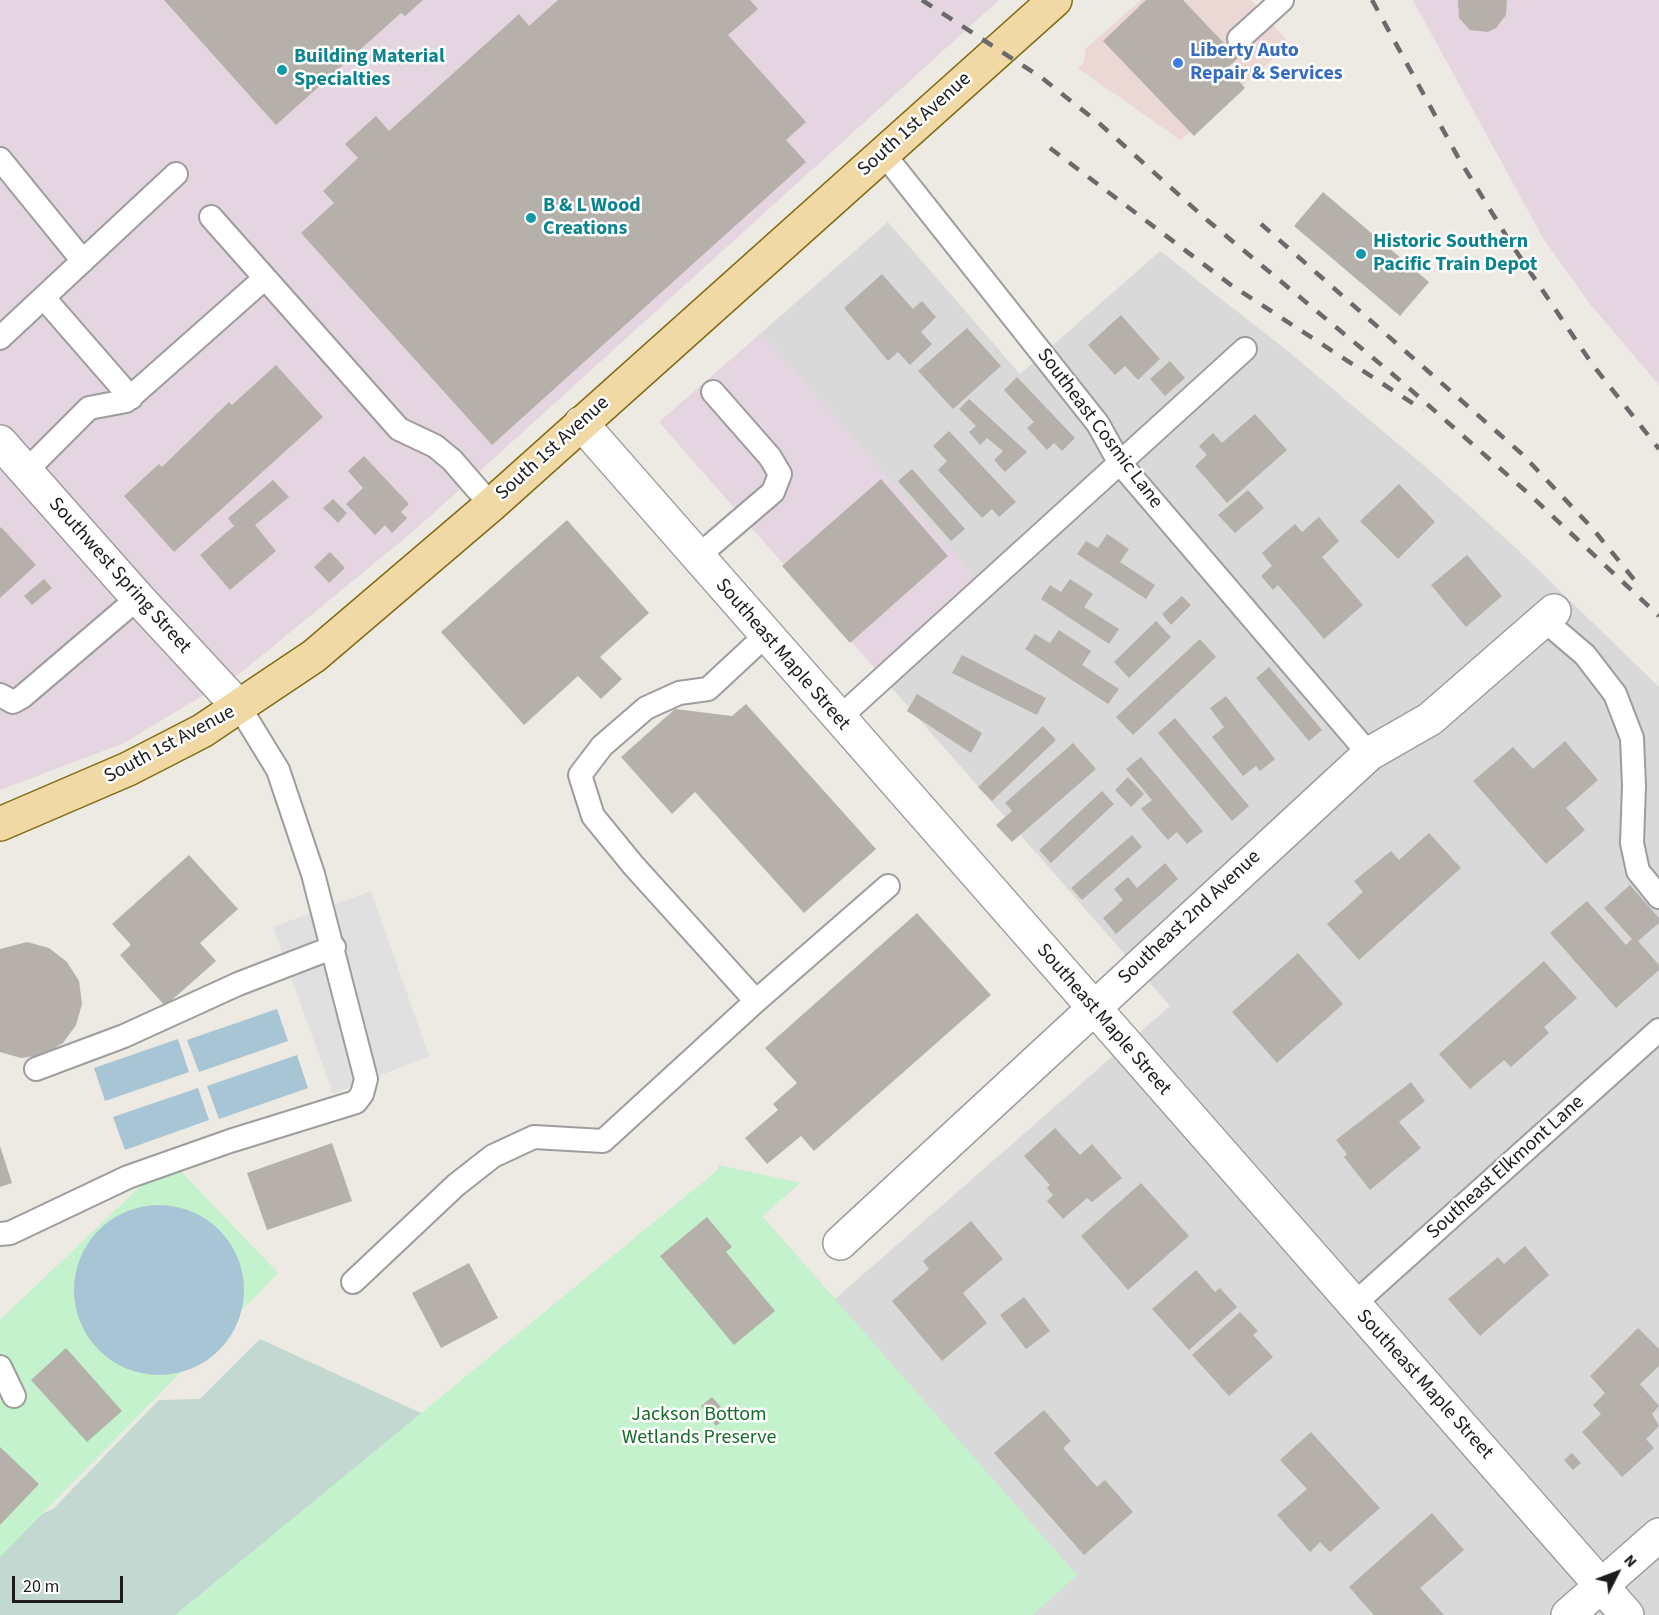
<!DOCTYPE html>
<html>
<head>
<meta charset="utf-8">
<style>
	body { margin:0 }
	#map { position:relative; width:1659px; height:1615px; overflow:hidden; background:#eceae3; font-family:"Source Sans 3",sans-serif }
	canvas { display:block }
	.north { position:absolute; left:1587px; top:1543px; width:60px; height:60px; -webkit-text-stroke:4px #fff; paint-order:stroke; rotate:48deg; font-size:16px; font-weight:700; line-height:24px; text-align:center; color:#1c1c1c }
	.north::after { content:''; display:block; margin:auto; width:21px; height:27px; background:#1c1c1c; clip-path:polygon(50% 0,100% 100%,50% 72%,0 100%) }
	.scale { position:absolute; left:12px; top:1576px; width:111px; height:27px; box-sizing:border-box; border:3px solid #1c1c1c; border-top:0; padding-left:8px; font-size:18px; line-height:21px; white-space:nowrap; color:#1c1c1c; -webkit-text-stroke:4px #fff; paint-order:stroke }
</style>
</head>
<body>
<div id="map">
<canvas width="1659" height="1615"></canvas>
<div class="north">N</div>
<div class="scale">20 m</div>
</div>
<script>
const context = document.querySelector('canvas').getContext('2d');
context.lineJoin = 'round';
function paint(path, color) { context.fillStyle = color; context.fill(path, 'evenodd'); }
const toPath = rows => new Path2D(rows.map(r => 'M' + r).join(''));
function stroke(path, color, width, dash) { context.strokeStyle = color; context.lineWidth = width; context.lineCap = dash ? 'butt' : 'round'; context.setLineDash(dash || []); context.stroke(path); }
function write(font, color, halo, rows, align = 'center') {
  context.font = font + ' "Source Sans 3",sans-serif'; context.lineWidth = 5; context.setLineDash([]); context.textBaseline = 'middle'; context.strokeStyle = halo; context.fillStyle = color; for (const [text, x, y, turn = 0] of rows) {
    context.save(); context.translate(x, y); context.rotate((+turn || 0) * Math.PI / 180); context.textAlign = isNaN(turn) ? turn : align; if (halo) context.strokeText(text, 0, 0); context.fillText(text, 0, 0); context.restore();
  }
}
const residential = toPath([
	[888,222,1020,374,1160,251,1289,352,1442,481,1520,552,1659,687,1659,1615,785,1615,718,1165,800,1183,762,1216,835,1299,1170,1006,878,672,980,583,761,333]
]);
const commercial = toPath([
	[1141,0,1251,0,1290,44,1180,140,1078,68,1083,64,1086,48]
]);
const industrial = toPath([
	[0,0,999,0,416,529,243,671,124,743,0,790],
	[1413,0,1659,0,1659,385,1590,304,1543,238],
	[761,333,980,583,878,672,659,422]
]);
const wetland = toPath([
	[260,1339,421,1413,524,1398,785,1615,0,1615,0,1538,12,1527,53,1509,159,1400,200,1399]
]);
const park = toPath([
	[169,1159,278,1273,0,1557,0,1320],
	[718,1165,800,1183,762,1216,1077,1575,1033,1615,175,1615,720,1168]
]);
const parking = toPath([
	[371,891,429,1056,333,1094,273,927]
]);
const water = toPath([
	[277,1009,288,1041,199,1072,187,1040],
	[178,1039,189,1072,105,1101,94,1068],
	[297,1055,308,1088,219,1119,207,1086],
	[198,1088,209,1120,125,1150,113,1117],
	'74 1290a85 85 0 1 1 170 0a85 85 0 1 1-170 0Z'
]);
const building = toPath([
	[164,0,423,0,405,16,401,13,276,125],
	[558,0,750,0,758,9,728,35,806,122,786,140,806,162,492,445,301,233,334,203,323,191,358,158,345,144,376,116,389,131,519,14,529,26],
	[1146,0,1183,0,1238,58,1227,68,1245,88,1194,136,1103,41],
	[1458,0,1507,0,1506,15,1496,28,1488,32,1470,30,1459,18],
	[1323,192,1429,282,1400,316,1294,226],
	[882,274,913,309,922,301,936,317,921,332,932,344,910,365,898,352,888,361,844,308],
	[1121,315,1160,359,1138,380,1125,366,1115,375,1088,345],
	[967,328,1001,366,953,409,918,371],
	[1170,361,1185,378,1165,396,1150,379],
	[276,365,323,417,174,552,124,496,159,464,162,467,229,402,232,405],
	[1017,377,1075,438,1062,451,1054,443,1047,450,1027,428,1034,422,1004,390],
	[969,399,1027,452,1005,472,994,460,1003,451,987,438,980,445,969,432,976,426,959,409],
	[1255,414,1287,450,1227,503,1195,466,1207,455,1199,446,1213,433,1222,443],
	[949,431,1016,502,999,517,992,509,982,518,938,470,947,461,933,446],
	[364,456,409,504,401,512,407,518,392,533,385,525,375,535,346,504,363,488,348,471],
	[912,469,965,529,951,541,898,481],
	[881,479,948,556,850,643,782,566],
	[273,480,289,497,255,525,276,551,230,590,200,555,234,526,228,518],
	[1399,484,1435,522,1398,559,1360,521],
	[1248,490,1264,508,1235,533,1218,515],
	[333,499,347,513,338,523,323,508],
	[1319,517,1339,541,1322,557,1363,605,1324,639,1278,585,1273,590,1261,576,1272,566,1262,553,1295,524,1302,532],
	[567,520,649,613,600,657,622,679,601,699,578,676,524,725,441,632],
	[1,527,36,565,0,598,0,529],
	[1107,534,1129,549,1120,562,1155,585,1146,599,1077,554,1086,541,1098,548],
	[330,552,345,568,329,583,314,567],
	[1467,555,1502,596,1466,627,1431,585],
	[44,579,52,588,32,605,24,596],
	[1070,579,1093,594,1084,607,1119,629,1109,644,1041,599,1050,585,1061,592],
	[1182,596,1191,605,1171,625,1162,614],
	[1156,621,1171,637,1129,678,1114,662],
	[1059,630,1091,651,1082,665,1119,689,1108,704,1025,649,1035,634,1050,643],
	[1200,639,1216,657,1133,735,1116,717],
	[962,655,1046,698,1037,715,952,673],
	[1269,667,1322,730,1309,741,1256,678],
	[917,694,982,733,971,753,907,711],
	[1226,696,1275,759,1260,771,1256,766,1243,776,1212,737,1224,727,1210,708],
	[746,704,876,849,804,913,695,792,672,814,621,757,675,709,732,716],
	[1175,718,1249,806,1232,821,1158,733],
	[1043,726,1056,740,992,801,978,787],
	[1565,741,1598,780,1566,808,1585,830,1546,864,1473,781,1513,747,1533,769],
	[1073,743,1096,769,1012,842,996,825,1012,811,1005,803],
	[1141,757,1203,831,1187,844,1177,832,1168,840,1141,809,1152,800,1126,769],
	[1128,777,1144,794,1131,807,1115,790],
	[1102,791,1114,804,1051,863,1039,850],
	[1429,833,1461,868,1359,960,1327,924,1363,892,1354,881,1391,851,1399,860],
	[1132,835,1142,847,1082,900,1071,888],
	[189,855,238,909,200,943,216,961,165,1006,120,955,131,945,112,924],
	[1165,863,1178,879,1116,934,1103,918,1123,900,1114,889,1128,877,1137,888],
	[1630,885,1659,918,1659,923,1638,941,1659,965,1659,970,1616,1008,1550,933,1587,901,1626,945,1632,939,1604,908],
	[917,913,991,995,814,1151,801,1136,767,1164,745,1138,778,1110,773,1104,797,1083,765,1048],
	[27,942,49,948,67,962,79,981,82,1004,76,1025,63,1043,43,1055,21,1058,0,1052,0,949],
	[1298,953,1343,1004,1277,1063,1232,1012],
	[1544,961,1577,998,1544,1027,1549,1033,1511,1067,1504,1060,1470,1089,1439,1054],
	[1411,1082,1425,1101,1399,1122,1421,1148,1370,1190,1344,1157,1347,1154,1336,1140],
	[1055,1128,1080,1155,1092,1144,1122,1178,1092,1202,1087,1198,1063,1219,1047,1201,1053,1195,1047,1188,1050,1185,1024,1156],
	[332,1143,352,1201,267,1230,247,1173],
	[0,1146,12,1183,0,1187],
	[1141,1183,1189,1236,1128,1290,1081,1236],
	[707,1217,732,1247,726,1252,775,1311,734,1345,660,1256],
	[971,1221,1003,1259,963,1293,987,1323,942,1361,892,1301,929,1269,923,1261],
	[1525,1246,1549,1275,1480,1336,1448,1299,1498,1257,1504,1264],
	[469,1263,498,1318,441,1348,412,1293],
	[1196,1270,1215,1292,1220,1288,1237,1307,1189,1350,1152,1309],
	[1024,1297,1050,1331,1026,1349,1000,1315],
	[1240,1312,1258,1331,1253,1335,1273,1357,1229,1396,1192,1355],
	[1638,1328,1659,1349,1659,1366,1640,1384,1659,1406,1652,1414,1659,1426,1646,1439,1654,1448,1622,1477,1582,1432,1601,1414,1593,1405,1605,1393,1590,1376],
	[66,1348,122,1411,87,1442,31,1380],
	[712,1397,729,1416,716,1426,701,1406],
	[1044,1410,1071,1441,1063,1448,1097,1487,1105,1480,1133,1512,1084,1555,994,1453],
	[1311,1432,1380,1508,1330,1552,1320,1542,1310,1552,1277,1515,1307,1489,1280,1460],
	[0,1447,39,1484,0,1525],
	[1572,1453,1581,1463,1573,1470,1564,1460],
	[1432,1513,1464,1550,1420,1588,1444,1615,1374,1615,1349,1587]
]);
const service = toPath([
	[1239,39,1282,0],
	[883,153,1098,424,1119,462,1369,754],
	[0,159,83,261],
	[211,217,399,429,435,446,452,460,491,505],
	[44,298,131,398],
	[0,338,176,174],
	[25,472,89,408,126,401,265,278],
	[697,557,773,492,780,474,770,457,713,392],
	[1544,620,1585,655,1615,694,1632,738,1634,786,1632,843,1638,871,1659,897],
	[765,636,708,689,679,693,646,708,602,746,580,775,593,816,633,865,756,1001,888,886],
	[0,695,13,702,22,697,138,598],
	[838,719,1245,349],
	[36,1069,124,1036,238,984,334,947],
	[0,1234,10,1233,128,1177,230,1141,356,1102,362,1094,366,1079,313,874,278,770,240,708],
	[353,1282,456,1185,493,1156,534,1137,603,1141,756,1001],
	[1353,1305,1659,1030],
	[0,1367,14,1396]
]);
const minor = toPath([
	[581,423,1627,1615],
	[0,442,138,598,240,708],
	[840,1243,1369,754,1430,719,1554,611],
	[1568,1615,1659,1535]
]);
const primary = toPath([
	[0,824,128,769,202,731,314,656,491,505,1055,0]
]);
const rail = toPath([
	[922,0,1042,78,1100,124,1207,220,1402,382,1529,494,1659,616],
	[1372,0,1459,159,1510,242,1592,364,1659,449],
	[1050,148,1231,285,1423,410],
	[1261,224,1522,454,1593,529,1641,588]
]);
const markers = [
	[1178,63,6,"#3f7fe0"],
	[282,70,6,"#0f9aa8"],
	[531,218,6,"#0f9aa8"],
	[1361,254,6,"#0f9aa8"]
];
const shopNames = [
	["Liberty Auto",1190,52],
	["Repair & Services",1190,75]
];
const cultureNames = [
	["Building Material",294,58],
	["Specialties",294,81],
	["B & L Wood",543,207],
	["Creations",543,230],
	["Historic Southern",1373,243],
	["Pacific Train Depot",1373,266]
];
const streetNames = [
	["South 1st Avenue",915,125,-42],
	["Southeast Cosmic Lane",1099,429,53],
	["South 1st Avenue",553,449,-42],
	["Southwest Spring Street",119,576,48],
	["Southeast Maple Street",782,655,49],
	["South 1st Avenue",170,745,-28],
	["Southeast 2nd Avenue",1190,918,-43],
	["Southeast Maple Street",1103,1020,49],
	["Southeast Elkmont Lane",1506,1168,-42],
	["Southeast Maple Street",1424,1385,48]
];
const parkNames = [
	["Jackson Bottom",699,1416],
	["Wetlands Preserve",699,1439]
];
paint(residential, '#dad9d9');
paint(commercial, '#ebd7d4');
paint(industrial, '#e4d5e0');
paint(wetland, '#c2d8d1');
paint(park, '#c4f2cd');
paint(parking, '#e0e0e0');
paint(water, '#a8c5d5');
paint(building, '#b5b0a9');
stroke(service, '#9d9d9d', 26);
stroke(minor, '#9d9d9d', 36);
stroke(primary, '#826b11', 36);
stroke(service, '#fff', 22);
stroke(minor, '#fff', 33);
stroke(primary, '#f0d9a4', 33);
stroke(rail, '#6a6a6a', 4.5, [12, 12]);
for (const [x, y, r, color] of markers) { const dot = new Path2D(); dot.arc(x, y, r, 0, 2 * Math.PI); context.fillStyle = color; context.fill(dot); stroke(dot, '#fff', 2); }
write('bold 20px', '#366cbe', '#fff', shopNames, 'left');
write('bold 20px', '#0d838f', '#fff', cultureNames, 'left');
write('20px', '#1c1c1c', '#fff', streetNames);
write('20px', '#186c29', '#fff', parkNames);
</script>
</body>
</html>
